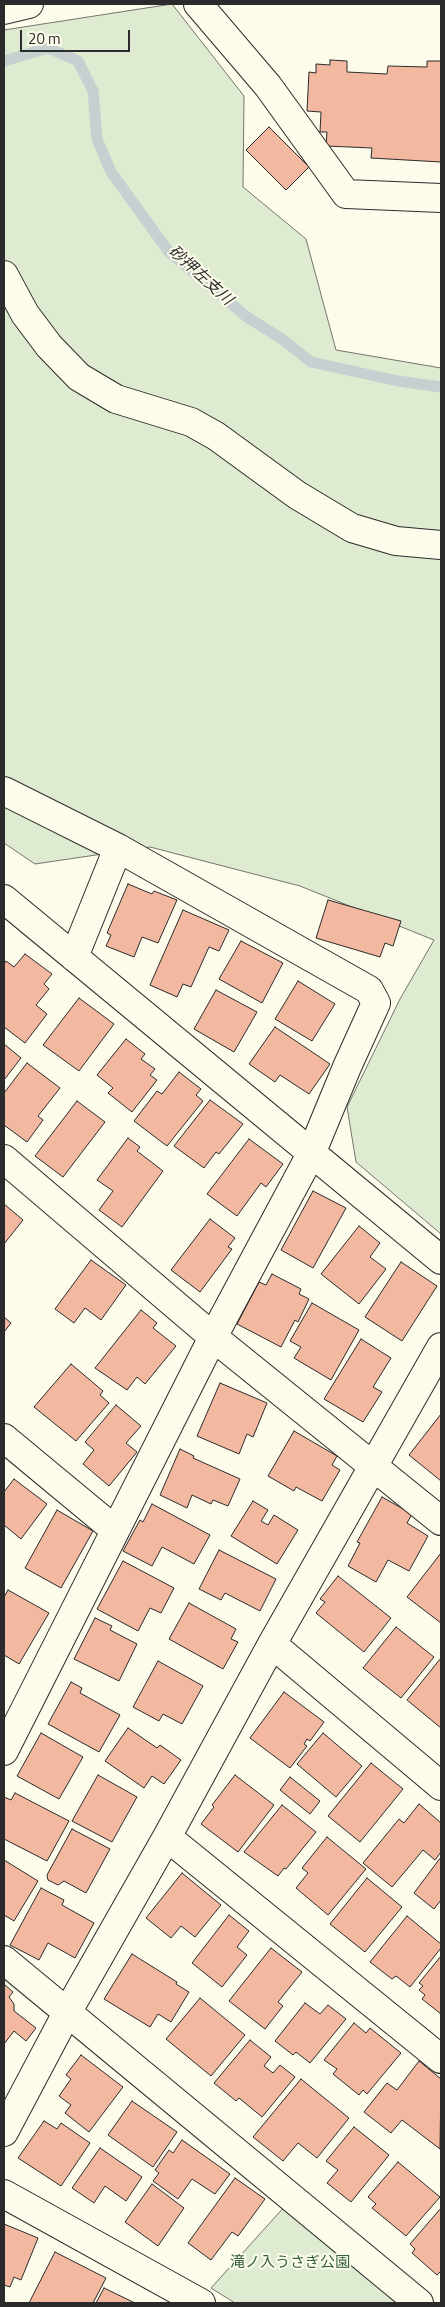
<!DOCTYPE html>
<html>
<head>
<meta charset="utf-8">
<style>
	body { margin:0 }
	#map { position:relative; width:445px; height:2307px; overflow:hidden; background:#fdfbea; font-family:"Titillium Web",sans-serif }
	canvas { display:block }
	.frame { position:absolute; inset:0; border:5px solid #2b2b2b; pointer-events:none }
	.scale { position:absolute; left:20px; top:30px; width:110px; height:22px; box-sizing:border-box; border:2px solid #2b2b2b; border-top:0; padding-left:6px; font-size:15px; line-height:18px; white-space:nowrap; color:#2b2b2b; -webkit-text-stroke:4px #fdfbea; paint-order:stroke }
</style>
</head>
<body>
<div id="map">
<canvas width="445" height="2307"></canvas>
<div class="frame"></div>
<div class="scale">20 m</div>
</div>
<script>
const context = document.querySelector('canvas').getContext('2d');
context.lineJoin = 'round';
function paint(path, color) { context.fillStyle = color; context.fill(path, 'evenodd'); }
const toPath = rows => new Path2D(rows.map(r => 'M' + r).join(''));
function stroke(path, color, width, dash) { context.strokeStyle = color; context.lineWidth = width; context.lineCap = dash ? 'butt' : 'round'; context.setLineDash(dash || []); context.stroke(path); }
function write(font, color, halo, rows, align = 'center') {
  context.font = font + ' "Titillium Web","Noto Sans JP",sans-serif'; context.lineWidth = 4; context.setLineDash([]); context.textBaseline = 'middle'; context.strokeStyle = halo; context.fillStyle = color; for (const [text, x, y, turn = 0] of rows) {
    context.save(); context.translate(x, y); context.rotate((+turn || 0) * Math.PI / 180); context.textAlign = isNaN(turn) ? turn : align; if (halo) context.strokeText(text, 0, 0); context.fillText(text, 0, 0); context.restore();
  }
}
const green = toPath([
	[172,4,244,96,243,187,306,239,336,350,441,368,441,1234,356,1162,347,1107,400,999,434,940,300,886,150,847,35,864,4,843,4,30,172,4],
	[286,2205,403,2303,235,2303,211,2288,286,2205]
]);
const stream = toPath([
	[4,61,48,48,78,61,93,91,97,139,111,172,169,252,247,317,282,339,311,362,398,381,441,387]
]);
const building = toPath([
	[330,60,347,61,347,72,387,74,388,66,427,67,427,61,441,61,441,162,371,158,372,148,326,146,327,132,320,132,321,112,307,111,309,72,316,73,316,64,330,65,330,60],
	[269,127,309,167,286,190,246,150,269,127],
	[128,884,152,894,154,891,177,900,158,943,142,937,134,957,106,946,111,935,107,933,128,884],
	[328,900,401,921,393,946,385,943,380,957,316,938,328,900],
	[183,910,229,930,219,951,209,947,191,987,183,984,177,997,150,985,183,910],
	[241,941,283,963,262,1003,219,979,241,941],
	[25,954,52,974,44,984,49,989,36,1005,47,1014,25,1043,4,1027,4,964,6,961,14,967,25,954],
	[298,981,335,1004,312,1041,275,1019,298,981],
	[216,990,257,1012,234,1052,194,1029,216,990],
	[79,998,114,1024,79,1071,43,1045,79,998],
	[275,1027,330,1064,309,1094,280,1075,275,1082,249,1064,275,1027],
	[126,1039,145,1054,141,1059,155,1069,150,1075,157,1080,132,1112,108,1093,113,1088,97,1075,126,1039],
	[4,1044,21,1058,4,1080,4,1044],
	[27,1063,60,1088,38,1116,43,1120,27,1142,4,1125,4,1093,27,1063],
	[179,1072,201,1089,196,1095,203,1101,167,1146,134,1121,157,1091,162,1094,179,1072],
	[210,1100,243,1124,219,1154,216,1152,204,1168,174,1146,210,1100],
	[77,1101,105,1122,63,1177,35,1156,77,1101],
	[128,1138,140,1147,137,1151,163,1171,122,1227,99,1210,113,1191,97,1180,128,1138],
	[249,1139,283,1164,266,1187,261,1183,237,1216,207,1194,249,1139],
	[313,1191,346,1208,313,1268,281,1250,313,1191],
	[4,1204,23,1220,4,1244,4,1204],
	[210,1219,235,1238,228,1247,232,1249,200,1292,171,1270,210,1219],
	[359,1226,380,1243,370,1257,386,1269,359,1304,321,1274,359,1226],
	[91,1260,126,1285,101,1320,85,1308,74,1323,55,1309,91,1260],
	[401,1262,437,1286,402,1341,365,1317,401,1262],
	[272,1274,301,1289,299,1294,309,1299,298,1322,295,1320,281,1347,237,1324,259,1282,266,1285,272,1274],
	[312,1303,359,1330,331,1380,294,1358,301,1347,290,1341,312,1303],
	[141,1310,157,1323,153,1328,176,1346,145,1384,137,1377,127,1390,95,1368,141,1310],
	[4,1317,11,1323,4,1332,4,1317],
	[361,1339,391,1358,373,1387,382,1392,363,1422,324,1399,361,1339],
	[71,1364,103,1391,100,1395,109,1403,76,1441,34,1407,71,1364],
	[220,1383,267,1403,253,1437,247,1434,239,1454,197,1436,220,1383],
	[116,1405,141,1426,126,1443,137,1452,109,1486,83,1464,94,1450,85,1442,116,1405],
	[441,1414,441,1481,409,1455,441,1414],
	[294,1431,337,1456,332,1465,340,1470,322,1501,296,1487,294,1491,268,1476,294,1431],
	[180,1449,194,1456,193,1458,240,1479,228,1506,213,1500,211,1504,192,1495,187,1508,160,1495,180,1449],
	[14,1479,47,1504,21,1539,4,1525,4,1492,14,1479],
	[382,1497,412,1514,407,1523,428,1536,409,1571,388,1560,376,1582,348,1566,360,1543,357,1542,382,1497],
	[253,1501,268,1510,261,1521,268,1525,274,1515,298,1530,277,1564,231,1536,253,1501],
	[152,1504,210,1535,194,1564,162,1547,152,1566,123,1551,140,1520,143,1522,152,1504],
	[57,1510,93,1531,61,1588,25,1568,57,1510],
	[219,1550,276,1579,260,1611,225,1593,221,1600,199,1589,219,1550],
	[441,1553,441,1623,407,1597,441,1553],
	[123,1561,174,1588,161,1613,150,1608,138,1631,97,1609,123,1561],
	[338,1576,391,1618,364,1652,316,1613,325,1602,320,1599,338,1576],
	[8,1590,49,1613,19,1664,4,1655,4,1597,8,1590],
	[189,1603,236,1629,231,1639,238,1642,223,1669,169,1639,189,1603],
	[95,1618,112,1626,110,1630,137,1644,119,1681,74,1659,95,1618],
	[396,1627,434,1657,401,1698,363,1668,396,1627],
	[441,1658,441,1728,407,1700,441,1658],
	[158,1661,203,1686,182,1724,163,1714,159,1721,133,1707,158,1661],
	[71,1682,82,1688,80,1693,120,1715,99,1752,48,1724,71,1682],
	[284,1692,324,1722,310,1741,307,1739,304,1744,307,1746,290,1768,250,1738,284,1692],
	[128,1728,157,1748,160,1745,181,1760,164,1784,152,1776,144,1788,105,1761,128,1728],
	[41,1733,83,1757,59,1799,17,1776,41,1733],
	[323,1733,362,1766,336,1797,297,1764,323,1733],
	[371,1763,403,1789,360,1842,328,1816,371,1763],
	[98,1775,137,1797,112,1842,72,1821,98,1775],
	[235,1775,274,1805,238,1852,201,1824,214,1807,212,1805,235,1775],
	[290,1777,320,1801,310,1814,280,1790,290,1777],
	[15,1793,69,1821,47,1861,4,1839,4,1797,11,1800,15,1793],
	[419,1804,441,1823,441,1852,435,1860,423,1850,392,1887,363,1863,399,1819,404,1823,419,1804],
	[282,1805,316,1832,286,1869,284,1868,278,1876,244,1852,282,1805],
	[72,1829,110,1849,86,1893,64,1881,58,1885,48,1880,47,1875,72,1829],
	[327,1837,366,1869,328,1915,296,1888,308,1873,302,1868,327,1837],
	[441,1857,441,1900,434,1909,414,1893,441,1857],
	[4,1860,38,1881,14,1921,4,1915,4,1860],
	[182,1873,221,1905,195,1937,181,1926,171,1938,146,1918,182,1873],
	[367,1878,402,1907,365,1952,330,1924,367,1878],
	[41,1888,64,1900,62,1905,94,1923,75,1958,48,1943,39,1960,10,1945,41,1888],
	[229,1915,249,1931,237,1947,247,1955,222,1987,192,1963,229,1915],
	[407,1916,441,1944,441,1948,410,1987,396,1976,392,1979,370,1962,407,1916],
	[271,1948,302,1972,278,2002,283,2006,265,2029,229,2001,271,1948],
	[132,1954,177,1982,176,1984,189,1992,171,2022,158,2014,150,2027,104,1999,132,1954],
	[441,1956,441,2014,422,1999,425,1995,419,1990,423,1986,419,1983,441,1956],
	[4,1984,13,1992,9,1997,14,2004,14,2011,36,2028,26,2041,14,2031,4,2044,4,1984],
	[200,1998,245,2035,211,2076,166,2039,200,1998],
	[305,2003,320,2014,328,2005,346,2019,310,2063,296,2052,293,2055,275,2041,305,2003],
	[354,2023,366,2033,370,2028,401,2053,367,2094,363,2090,359,2095,333,2074,337,2069,324,2060,354,2023],
	[250,2040,271,2057,264,2066,273,2073,280,2065,295,2077,262,2117,239,2098,236,2101,214,2083,250,2040],
	[81,2055,123,2087,89,2132,65,2113,71,2105,59,2096,71,2079,66,2075,81,2055],
	[419,2061,441,2079,440,2149,402,2120,391,2133,364,2112,387,2083,397,2090,419,2061],
	[301,2079,349,2118,317,2158,298,2143,283,2161,253,2137,301,2079],
	[132,2101,177,2132,153,2167,108,2135,132,2101],
	[44,2121,57,2129,61,2123,90,2143,61,2186,18,2158,44,2121],
	[354,2127,389,2155,351,2202,327,2183,338,2170,326,2161,354,2127],
	[182,2140,230,2174,215,2194,192,2179,178,2199,153,2181,159,2173,155,2170,169,2150,173,2153,182,2140],
	[100,2148,142,2177,126,2201,105,2186,94,2203,72,2188,100,2148],
	[398,2162,440,2197,406,2236,372,2208,376,2204,368,2197,398,2162],
	[235,2178,265,2199,238,2236,232,2232,211,2260,188,2243,235,2178],
	[152,2184,184,2208,158,2246,125,2222,152,2184],
	[441,2208,441,2271,437,2275,412,2253,415,2249,410,2244,441,2208],
	[4,2224,38,2238,21,2280,14,2277,10,2287,4,2285,4,2224],
	[55,2252,106,2278,93,2303,29,2303,55,2252],
	[104,2288,135,2303,96,2303,104,2288]
]);
const minor = toPath([
	[198,4,268,86,346,194,441,198],
	[4,10,29,4],
	[4,275,25,314,49,346,79,377,116,399,191,422,216,436,297,495,352,528,396,541,441,545],
	[4,791,118,848],
	[4,899,441,1260],
	[4,1159,213,1337,441,1521],
	[4,1438,115,1530],
	[272,1644,441,1786],
	[4,1751,213,1337,311,1154,347,1067,376,1003,369,990,118,848,74,957],
	[167,1837,441,2059],
	[4,1960,419,2303],
	[4,2132,68,2011,167,1837,272,1644,441,1347],
	[4,2194,201,2303]
]);
const parkNames = [
	["滝ノ入うさぎ公園",290,2263]
];
const waterNames = [
	["砂押左支川",200,276,42]
];
paint(green, '#deebd1');
stroke(green, '#74746e', 1);
stroke(stream, '#c7d0d0', 11);
paint(building, '#f2b8a0');
stroke(building, '#2b2b2b', 1);
stroke(minor, '#2b2b2b', 30);
stroke(minor, '#fdfbea', 28);
write('15px', '#34623c', '#fdfbea', parkNames);
write('italic 16px', '#2b2b2b', '#fdfbea', waterNames);
</script>
</body>
</html>
